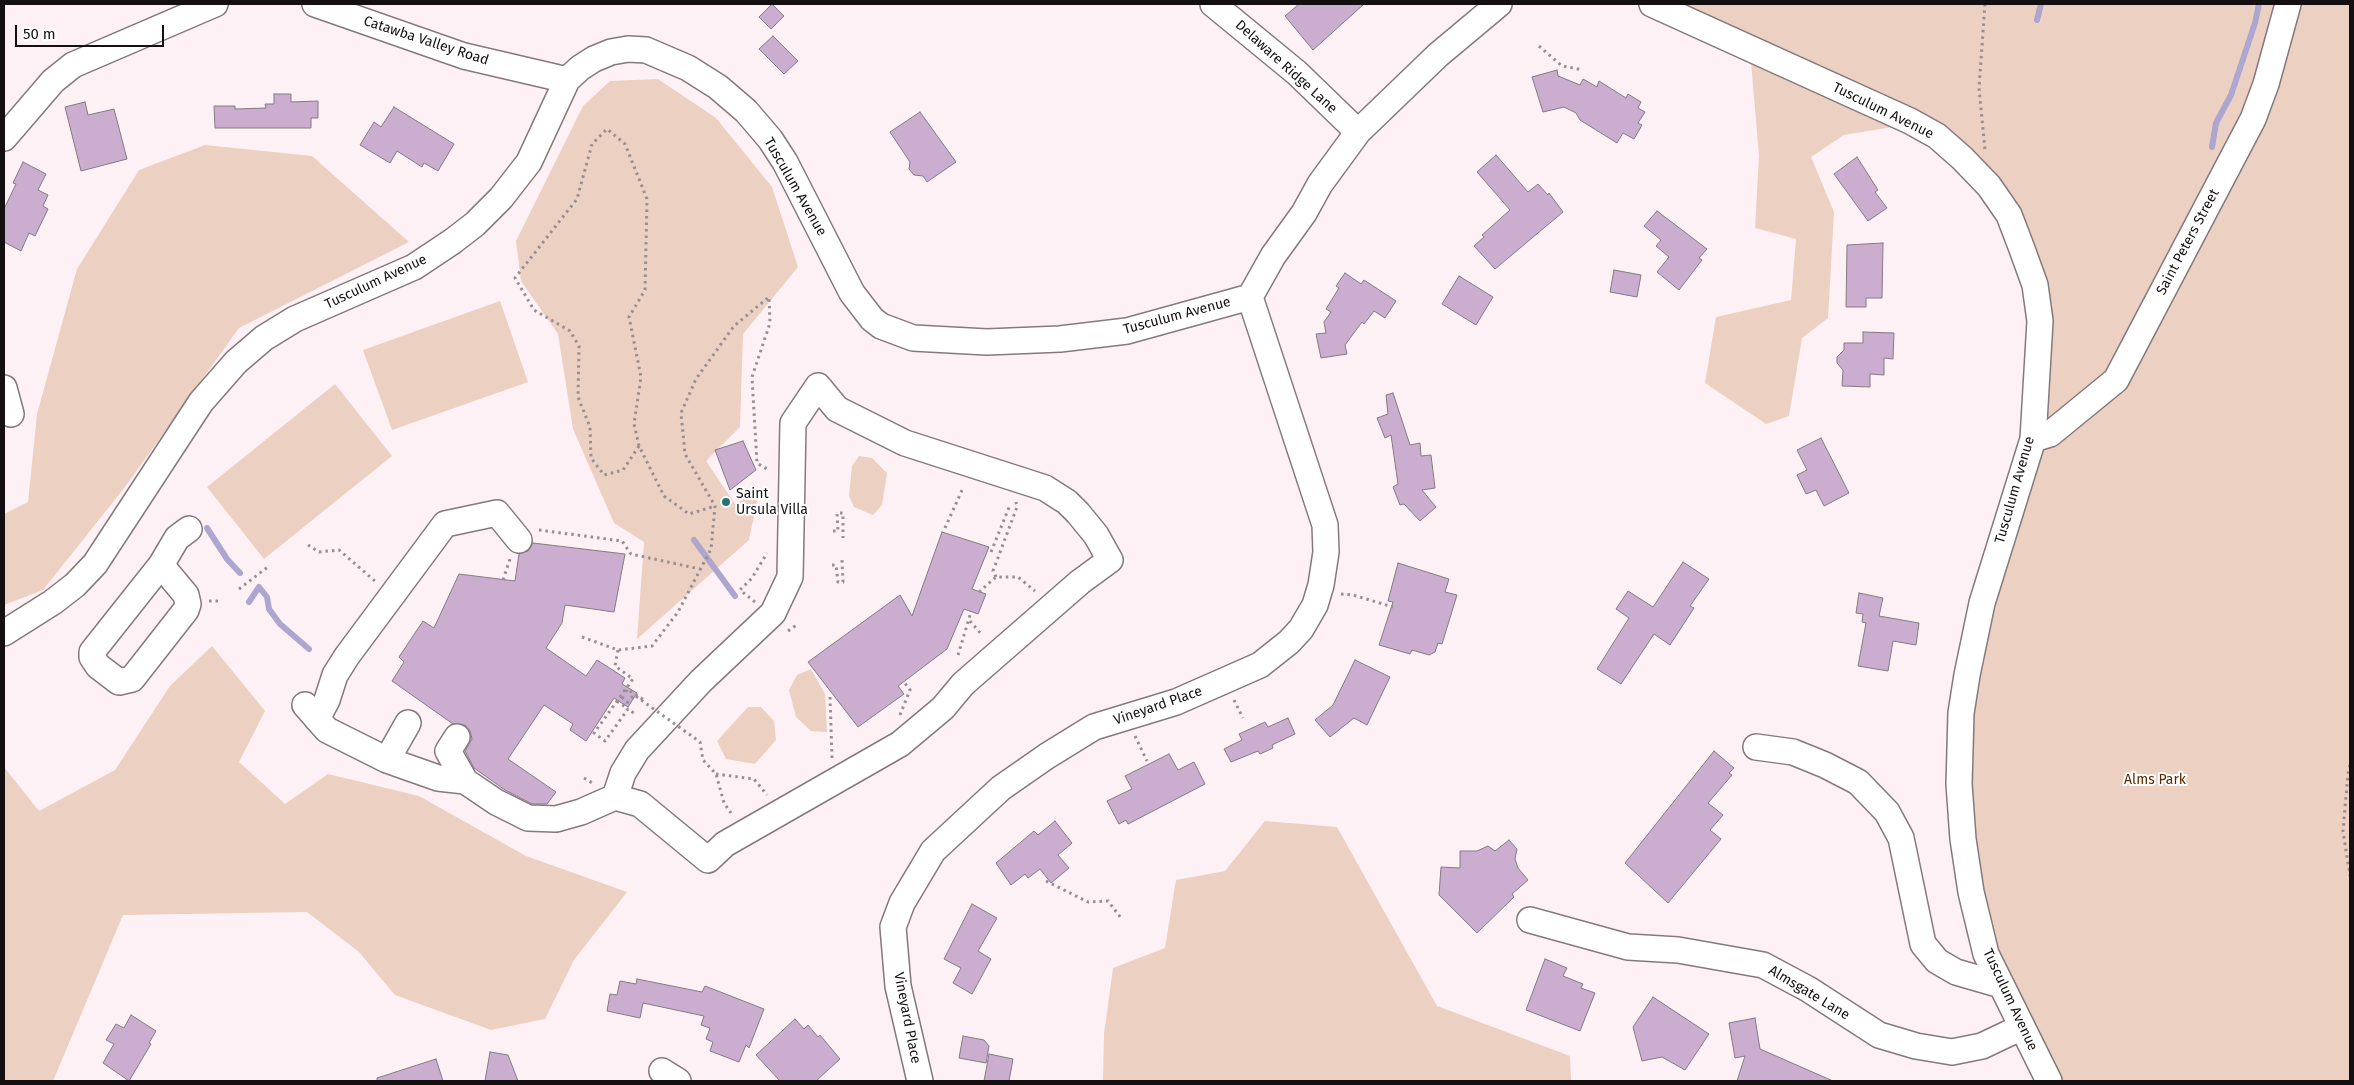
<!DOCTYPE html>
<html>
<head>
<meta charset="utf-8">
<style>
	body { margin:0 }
	#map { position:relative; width:2354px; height:1085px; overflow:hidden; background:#fef1f6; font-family:"Fira Sans",sans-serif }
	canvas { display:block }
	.frame { position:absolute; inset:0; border:5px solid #141012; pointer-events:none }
	.scale { position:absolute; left:15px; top:25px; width:149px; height:22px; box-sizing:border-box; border:2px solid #141012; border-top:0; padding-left:6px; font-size:15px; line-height:18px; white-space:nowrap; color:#141012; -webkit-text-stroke:4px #fff; paint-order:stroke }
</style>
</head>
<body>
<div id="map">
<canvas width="2354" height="1085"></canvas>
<div class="frame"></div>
<div class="scale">50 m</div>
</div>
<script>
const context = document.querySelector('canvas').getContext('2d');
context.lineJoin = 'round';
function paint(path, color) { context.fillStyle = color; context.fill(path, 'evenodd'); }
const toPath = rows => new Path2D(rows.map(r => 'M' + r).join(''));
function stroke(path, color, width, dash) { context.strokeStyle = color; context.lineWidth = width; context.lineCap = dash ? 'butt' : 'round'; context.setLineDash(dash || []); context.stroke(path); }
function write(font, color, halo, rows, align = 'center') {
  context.font = font + ' "Fira Sans",sans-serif'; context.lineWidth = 4; context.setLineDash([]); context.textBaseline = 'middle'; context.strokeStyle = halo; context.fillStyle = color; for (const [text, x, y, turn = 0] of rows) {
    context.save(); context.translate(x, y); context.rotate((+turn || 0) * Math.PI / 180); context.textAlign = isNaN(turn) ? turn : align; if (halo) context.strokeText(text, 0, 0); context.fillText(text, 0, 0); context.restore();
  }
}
const green = toPath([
	[1652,4,2350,4,2350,1081,2049,1081,1986,954,1961,713,2033,439,2035,285,1962,158],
	[1751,62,1892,127,1844,135,1811,157,1834,212,1828,318,1802,338,1789,416,1766,424,1705,383,1716,317,1791,300,1796,239,1755,228,1759,156],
	[658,79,716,118,772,187,798,267,743,334,740,427,706,461,735,504,759,491,749,540,637,639,644,542,614,523,573,429,558,334,521,281,516,241,583,106,610,81],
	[205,145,312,156,409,242,239,328,125,487,43,590,4,605,4,514,28,502,37,414,77,269,139,170],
	[500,301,528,382,392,430,363,350],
	[335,384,392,456,264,559,207,487],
	[859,456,872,458,887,473,882,505,873,515,854,507,849,496,852,466],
	[212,646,265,711,239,762,285,804,328,774,419,796,526,856,627,892,574,960,545,1019,491,1030,395,995,359,952,307,912,123,915,53,1081,4,1081,4,767,39,811,115,770,170,686],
	[811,669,825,694,827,732,811,731,796,717,789,690,797,675],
	[748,707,761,707,774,721,776,740,755,764,726,759,717,741],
	[1265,821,1337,827,1437,1006,1570,1056,1571,1081,1103,1081,1104,1034,1113,968,1165,948,1176,880,1225,871]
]);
const stream = toPath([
	[2037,20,2041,4],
	[2212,147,2216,123,2231,95,2255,23,2259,4],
	[207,528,227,559,240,573],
	[694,540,735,596],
	[249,602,259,587,267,597,269,609,280,624,309,649]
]);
const building = toPath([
	[772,4,784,16,771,29,759,17,772,4],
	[1299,4,1364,4,1313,50,1285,16,1299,4],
	[773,36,798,61,784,74,759,49,773,36],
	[1557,70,1558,76,1580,85,1583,79,1597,87,1599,81,1626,98,1628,94,1641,102,1638,108,1645,112,1638,123,1642,125,1634,139,1623,133,1617,143,1580,120,1576,113,1564,107,1543,112,1532,77,1557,70],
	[274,94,291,94,291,102,318,101,318,118,311,118,311,128,215,128,214,106,235,106,235,109,266,108,265,104,274,104,274,94],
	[85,102,88,115,114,109,127,159,81,171,65,107,85,102],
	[394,107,454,144,438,171,424,163,422,167,397,151,390,163,360,145,374,122,381,127,394,107],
	[920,112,956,162,927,182,923,176,914,175,909,169,910,162,890,132,920,112],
	[1496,155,1528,192,1538,184,1548,195,1549,193,1563,212,1495,269,1474,246,1484,237,1482,235,1510,210,1477,172,1496,155],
	[1857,157,1878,190,1875,192,1887,208,1868,221,1834,174,1857,157],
	[23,162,46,174,38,190,48,195,43,206,48,209,35,236,29,233,21,251,4,242,4,209,16,184,13,183,23,162],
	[1657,211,1707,249,1699,258,1702,260,1679,290,1657,272,1669,257,1656,246,1661,240,1644,226,1657,211],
	[1883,243,1882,298,1866,298,1866,307,1846,307,1847,245,1883,243],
	[1614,270,1641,275,1637,297,1610,292,1614,270],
	[1345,273,1361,284,1364,280,1396,301,1385,318,1374,311,1364,324,1362,322,1345,345,1347,354,1321,358,1316,334,1326,333,1324,322,1331,312,1326,309,1339,288,1336,286,1345,273],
	[1459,276,1493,297,1476,325,1442,304,1459,276],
	[1863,332,1894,333,1893,359,1884,358,1884,375,1870,374,1870,387,1842,386,1843,370,1837,363,1837,357,1844,350,1844,343,1863,343,1863,332],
	[1393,393,1410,445,1420,443,1421,456,1431,455,1435,488,1422,490,1436,507,1420,521,1404,504,1400,505,1393,487,1398,484,1391,435,1385,438,1377,418,1388,414,1386,395,1393,393],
	[1821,438,1849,493,1824,506,1816,490,1806,494,1797,475,1807,470,1797,450,1821,438],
	[743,441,756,470,730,490,715,450,743,441],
	[942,532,989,547,972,589,986,594,978,614,964,609,947,649,898,686,904,694,858,727,808,662,900,595,912,616,942,532],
	[533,543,625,554,614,612,565,605,562,623,546,648,586,676,597,660,625,678,622,684,637,693,628,707,614,698,586,741,570,730,573,724,544,705,508,759,556,792,547,804,532,804,505,790,474,768,465,751,472,739,470,731,465,725,453,724,392,681,404,662,399,657,423,621,434,628,459,574,515,581,519,554,528,551,533,543],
	[1683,562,1709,579,1690,606,1694,608,1670,645,1654,634,1621,684,1597,669,1629,618,1616,609,1628,591,1653,607,1683,562],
	[1398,563,1449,579,1445,592,1457,595,1442,644,1438,643,1435,652,1429,655,1412,650,1410,654,1379,645,1393,602,1388,601,1398,563],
	[1859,593,1883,598,1879,616,1919,623,1916,645,1893,641,1888,671,1858,666,1866,623,1862,622,1863,614,1856,613,1859,593],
	[1355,660,1390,677,1367,725,1354,718,1330,737,1315,720,1333,705,1355,660],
	[1288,718,1295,734,1272,745,1273,748,1260,754,1258,751,1231,762,1224,749,1242,740,1239,734,1265,722,1268,727,1288,718],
	[1714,751,1734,768,1729,773,1732,775,1708,803,1723,815,1710,830,1721,839,1668,903,1625,863,1714,751],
	[1169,754,1178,770,1194,762,1205,784,1128,824,1126,820,1119,824,1107,801,1132,789,1125,776,1169,754],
	[1055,821,1072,843,1058,855,1069,868,1051,883,1040,869,1028,878,1025,874,1011,885,996,863,1034,831,1038,835,1055,821],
	[1509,840,1517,849,1515,859,1518,868,1528,880,1512,894,1514,897,1477,933,1439,895,1441,867,1460,868,1460,851,1477,851,1488,846,1495,851,1509,840],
	[972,904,997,918,978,951,991,959,972,994,953,983,961,968,944,959,972,904],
	[1545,959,1567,968,1563,976,1583,984,1581,988,1595,993,1580,1031,1526,1010,1545,959],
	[637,979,702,992,705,986,764,1009,749,1048,746,1045,739,1062,710,1051,713,1042,706,1039,710,1028,701,1025,704,1016,643,1003,640,1018,607,1011,610,994,617,995,620,981,636,984,637,979],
	[1653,997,1709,1034,1685,1070,1662,1057,1642,1061,1633,1027,1653,997],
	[131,1015,156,1031,149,1043,151,1044,129,1081,103,1063,114,1044,106,1040,116,1024,124,1028,131,1015],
	[1755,1018,1760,1049,1833,1081,1737,1081,1745,1056,1735,1058,1729,1023,1755,1018],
	[795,1019,804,1029,808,1025,818,1037,820,1035,840,1059,816,1081,780,1081,756,1055,795,1019],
	[963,1036,984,1040,989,1046,986,1063,959,1058,963,1036],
	[490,1052,508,1055,518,1081,485,1081,490,1052],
	[989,1054,1013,1059,1009,1081,984,1081,989,1054],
	[436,1059,443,1081,377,1081,377,1078,436,1059]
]);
const path = toPath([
	[1985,4,1979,88,1985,150],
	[1539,46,1562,66,1583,70],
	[639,446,623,470,604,475,591,458,590,427,578,397,579,346,570,331,534,310,515,278,577,199,592,144,607,129,625,144,647,199,645,290,629,317,641,377,634,424,639,446,664,496,689,514,715,506],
	[945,528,963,488],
	[539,530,622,541,631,554,700,569],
	[833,531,838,531,837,513,843,513,843,538],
	[308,545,319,552,339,550,376,582],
	[991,552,1010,505],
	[832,565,836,565,838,582,843,582,842,560],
	[996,577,993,571,1017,507,1016,502],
	[503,580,510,559],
	[239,589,269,566],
	[979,592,996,577,1018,577,1035,591],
	[1341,594,1353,595,1393,607],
	[209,601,218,601],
	[755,602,740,590,752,578,767,553],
	[970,621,982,635],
	[788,631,798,624],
	[582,637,618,650,652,646,678,612,711,549,715,506,685,454,681,413,696,379,734,326,769,297,770,323,752,377,757,463,770,471],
	[618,650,615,666,633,679,594,733,605,741,628,709,635,714],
	[958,655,971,612],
	[626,692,627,689,644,700],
	[622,697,627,703],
	[830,697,832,758],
	[1234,700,1243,718],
	[617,701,628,709],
	[900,715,910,690,904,682],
	[689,734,700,742,703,760,716,774,724,803,731,813],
	[1135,736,1147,761],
	[2350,765,2348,774,2343,831,2350,876],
	[716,774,754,779,767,795],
	[584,778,594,784],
	[1046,881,1088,902,1108,901,1121,918]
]);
const minor = toPath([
	[315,4,464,56,567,80],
	[1213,4,1297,73,1358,132],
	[1652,4,1910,121,1937,136,1962,158,1989,186,2009,215,2022,249,2035,285,2040,321,2033,439,1982,603,1967,675,1961,713,1959,784,1963,839,1971,892,1986,954,2049,1081],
	[4,138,53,81,73,65,215,4],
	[4,388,11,414],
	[2033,439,2050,434,2116,380,2253,119,2266,84,2288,4],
	[161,565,186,595,188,604,186,610,132,679,119,682,98,666,92,657,92,652,161,565,177,538,189,529],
	[4,633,53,602,75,585,95,564,201,402,236,362,264,338,295,319,414,267,453,241,475,224,501,198,529,162,567,80,580,68,594,59,611,52,628,49,646,50,688,68,718,87,746,111,770,139,785,162,852,293,872,319,881,326,913,338,987,342,1060,339,1127,331,1250,297,1273,256,1304,213,1320,184,1358,132,1438,55,1499,4],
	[305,705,327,730,387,760,438,778,465,781,496,802,528,818,556,819,581,812,615,797,640,804,708,860,725,844,900,744,943,708,963,684,1080,582,1110,560,1096,535,1078,513,1067,502,1045,488,905,443,837,409,818,386,793,423,790,577,773,613,701,681,637,750,623,773,615,797],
	[317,719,327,700,335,675,347,656,445,524,497,513,519,540],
	[457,737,448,751,465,781],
	[1756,747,1793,752,1825,765,1858,782,1887,812,1901,838,1923,944,1937,961,1956,972,2001,985],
	[387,760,408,723],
	[1530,920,1628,947,1678,950,1763,965,1808,989,1879,1035,1916,1046,1952,1052,1982,1046,2022,1027],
	[662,1071,678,1081],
	[920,1081,898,986,893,927,902,903,933,851,1001,788,1047,756,1094,727,1176,702,1260,665,1289,642,1301,629,1315,605,1321,585,1326,552,1325,525,1250,297]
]);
const pathBridge = toPath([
	[627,703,634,695,689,734]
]);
const markers = [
	[726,502,5,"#277178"]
];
const streetNames = [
	["Catawba Valley Road",426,41,18],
	["Delaware Ridge Lane",1286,67,42],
	["Tusculum Avenue",1883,111,26],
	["Tusculum Avenue",795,187,60],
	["Saint Peters Street",2188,242,-62],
	["Tusculum Avenue",376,282,-25],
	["Tusculum Avenue",1177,316,-15],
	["Tusculum Avenue",2015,490,-74],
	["Vineyard Place",1158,706,-19],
	["Almsgate Lane",1809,993,31],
	["Tusculum Avenue",2010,1000,65],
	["Vineyard Place",907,1018,79]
];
const poiNames = [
	["Saint",736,494],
	["Ursula Villa",736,510]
];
const parkNames = [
	["Alms Park",2155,780]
];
paint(green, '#ecd0c1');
stroke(stream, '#ada6cf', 6);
paint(building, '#cbadcf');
stroke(building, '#827b83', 1);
stroke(minor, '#84797d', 28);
stroke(path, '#988f93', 3, [2.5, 4]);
stroke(minor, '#fff', 25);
stroke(pathBridge, '#988f93', 3, [2.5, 4]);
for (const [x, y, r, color] of markers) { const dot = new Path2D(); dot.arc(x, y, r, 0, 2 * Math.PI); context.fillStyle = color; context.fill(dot); stroke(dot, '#fff', 2); }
write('14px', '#141012', '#fff', streetNames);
write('14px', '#141012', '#fff', poiNames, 'left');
write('14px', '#5b2801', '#fff', parkNames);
</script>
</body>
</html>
